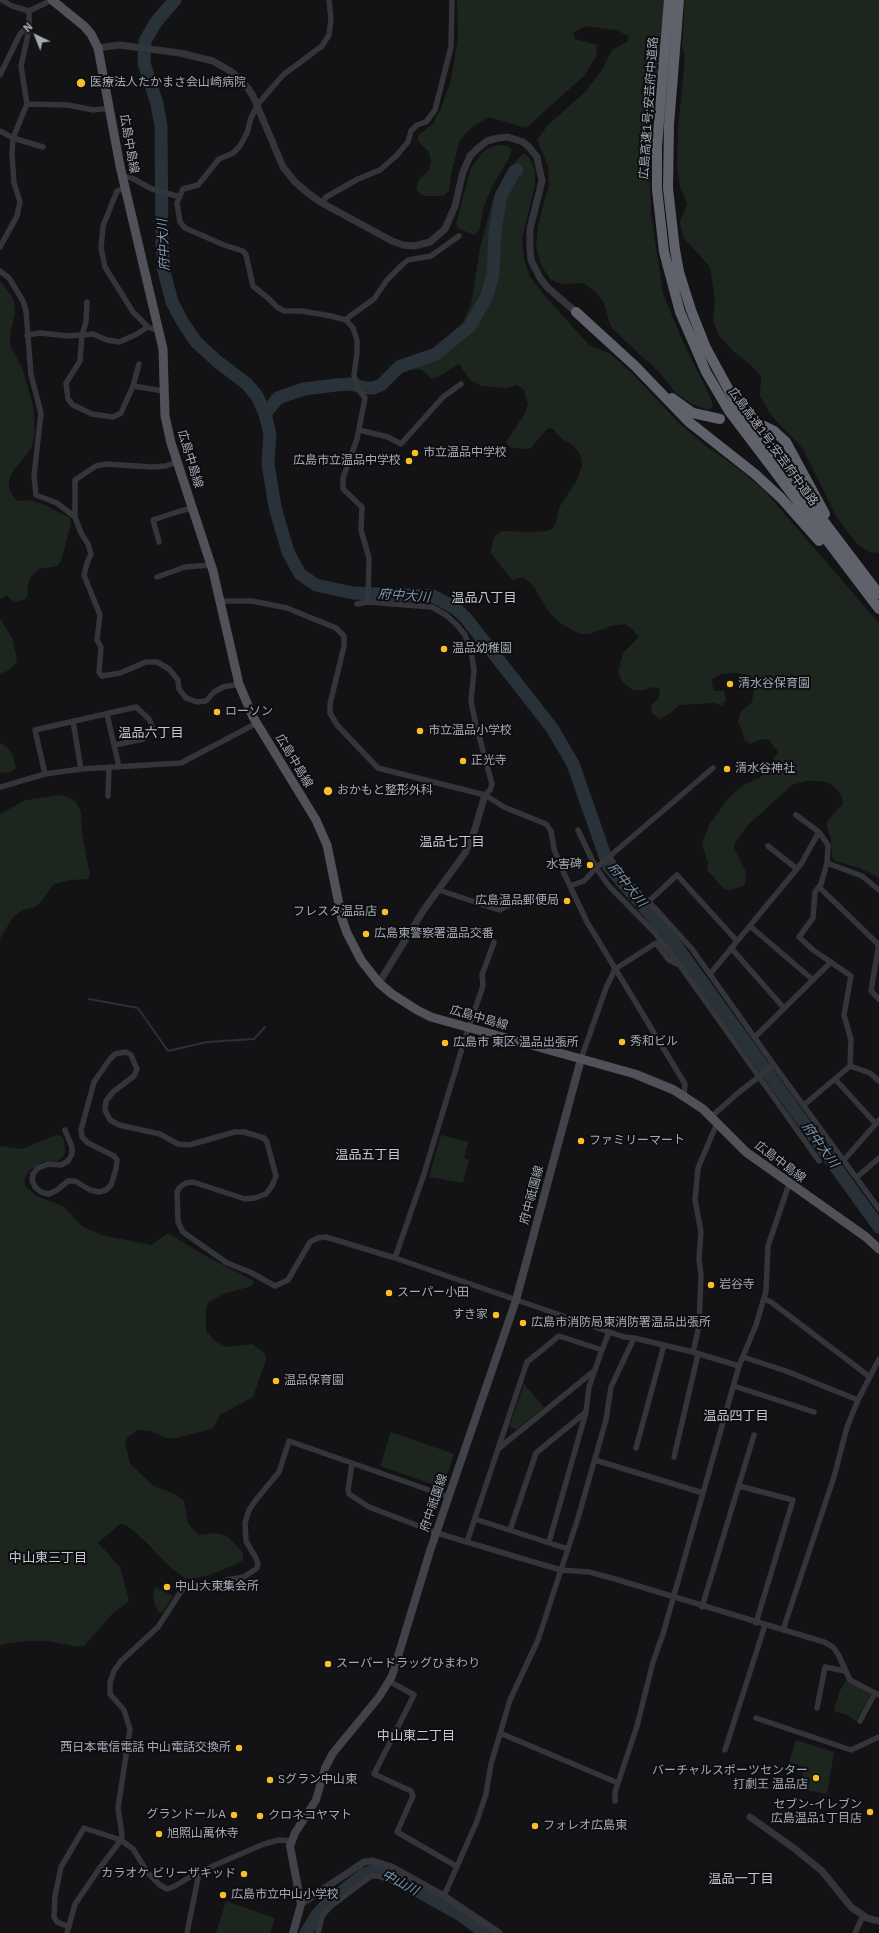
<!DOCTYPE html>
<html>
<head>
<meta charset="utf-8">
<style>
	body { margin:0 }
	#map { position:relative; width:879px; height:1933px; overflow:hidden; background:#131315; font-family:"IBM Plex Sans",sans-serif }
	canvas { display:block }
	.north { position:absolute; left:16px; top:16px; width:40px; height:40px; -webkit-text-stroke:3px #0e0e10; paint-order:stroke; rotate:317deg; font-size:11px; font-weight:700; line-height:16px; text-align:center; color:#a4a9b6 }
	.north::after { content:''; display:block; margin:auto; width:14px; height:18px; background:#a4a9b6; clip-path:polygon(50% 0,100% 100%,50% 72%,0 100%) }
</style>
</head>
<body>
<div id="map">
<canvas width="879" height="1933"></canvas>
<div class="north">N</div>
</div>
<script>
const context = document.querySelector('canvas').getContext('2d');
context.lineJoin = 'round';
function paint(path, color) { context.fillStyle = color; context.fill(path, 'evenodd'); }
const toPath = rows => new Path2D(rows.map(r => 'M' + r).join(''));
function stroke(path, color, width, dash) { context.strokeStyle = color; context.lineWidth = width; context.lineCap = dash ? 'butt' : 'round'; context.setLineDash(dash || []); context.stroke(path); }
function write(font, color, halo, rows, align = 'center') {
  context.font = font + ' "IBM Plex Sans","Noto Sans JP",sans-serif'; context.lineWidth = 4; context.setLineDash([]); context.textBaseline = 'middle'; context.strokeStyle = halo; context.fillStyle = color; for (const [text, x, y, turn = 0] of rows) {
    context.save(); context.translate(x, y); context.rotate((+turn || 0) * Math.PI / 180); context.textAlign = isNaN(turn) ? turn : align; if (halo) context.strokeText(text, 0, 0); context.fillText(text, 0, 0); context.restore();
  }
}
const green = toPath([
	[457,0,665,0,660,59,652,116,649,166,651,214,663,293,680,335,711,399,713,407,708,410,692,404,676,393,658,371,623,339,610,325,604,303,597,293,583,283,562,284,551,280,541,265,536,247,538,225,549,185,548,166,537,140,548,125,585,92,602,70,612,50,627,42,629,36,616,30,585,26,573,33,575,39,597,45,596,56,585,75,526,128,489,117,472,127,460,140,451,174,449,191,443,196,424,196,416,190,418,181,428,171,431,162,429,152,418,141,418,135,433,124,441,108,451,80,458,37],
	[685,0,879,0,879,553,869,552,857,544,836,516,803,449,771,415,760,396,761,376,750,364,734,352,719,336,713,320,715,300,710,267,683,237,680,221,687,204,680,187,677,165,678,129,685,56,682,47],
	[500,145,508,146,512,149,510,156,492,187,484,206,479,231,474,235,467,232,458,228,456,223,471,168,482,153,490,147],
	[523,153,530,158,535,171,535,185,522,239,524,259,530,277,545,296,589,345,611,354,633,374,679,423,706,446,735,466,764,490,879,623,879,878,860,868,835,861,832,857,831,839,827,828,827,822,843,803,842,796,830,783,820,781,806,781,792,785,748,825,736,841,734,848,746,872,745,885,731,890,724,889,707,870,708,863,702,843,709,825,731,795,746,784,761,777,778,752,769,740,762,739,750,744,744,740,743,733,738,722,740,712,752,702,755,682,748,675,735,673,722,674,711,680,714,691,724,691,726,700,722,706,714,703,680,705,669,714,660,719,652,713,651,706,659,697,660,689,652,687,642,691,633,690,622,682,618,672,623,653,639,637,633,630,625,624,611,626,590,634,580,634,560,623,549,612,532,584,523,577,512,580,490,552,495,536,502,531,528,532,547,531,553,529,556,522,559,508,577,480,582,465,580,454,574,446,562,439,552,428,547,429,531,448,522,449,510,447,506,442,524,415,528,404,524,390,517,385,506,388,481,386,470,380,459,364,438,377,431,378,421,369,411,370,409,365,420,357,435,351,455,333,464,320,471,304,480,248,492,202,512,166],
	[0,281,12,296,14,302,15,314,10,333,10,345,23,370,33,406,35,432,31,449,13,471,9,481,9,487,11,493,17,501,29,500,45,505,70,518,71,524,61,561,57,566,39,569,31,576,27,588,28,594,26,599,15,602,10,599,7,595,0,599],
	[0,618,13,640,17,661,9,670,0,674],
	[0,743,7,747,13,756,16,768,11,772,0,773],
	[60,795,70,798,75,801,81,811,82,834,90,874,88,879,71,880,54,884,40,903,35,907,23,910,13,917,0,939,0,814,26,800],
	[55,1135,61,1136,64,1140,65,1152,63,1157,58,1161,45,1161,30,1170,24,1180,25,1186,37,1196,63,1206,82,1226,101,1235,151,1245,168,1233,202,1254,254,1281,252,1286,223,1294,208,1303,206,1309,206,1331,214,1340,224,1346,230,1347,253,1344,265,1354,266,1360,253,1397,220,1415,215,1425,211,1429,177,1438,166,1438,150,1431,138,1430,128,1437,125,1442,130,1464,154,1486,175,1494,184,1501,188,1523,195,1532,200,1535,217,1533,228,1537,240,1549,243,1553,243,1560,237,1564,209,1575,191,1579,185,1578,171,1568,143,1539,126,1525,120,1524,98,1543,120,1567,129,1601,111,1615,84,1646,78,1647,49,1641,25,1641,0,1645,0,1146,22,1149],
	[441,1135,468,1142,464,1158,469,1160,463,1183,429,1177],
	[524,1384,544,1407,517,1429,509,1427],
	[391,1432,454,1454,443,1488,380,1466],
	[155,1587,173,1596,163,1612,159,1612,155,1606,153,1593],
	[847,1679,870,1693,870,1696,856,1721,847,1715,834,1711,839,1692],
	[796,1740,834,1752,827,1794,800,1789,804,1767,789,1762],
	[226,1901,275,1918,270,1933,216,1933]
]);
const stream = toPath([
	[89,999,138,1008,168,1051,207,1042,254,1039,265,1027]
]);
const river = toPath([
	[175,0,156,22,145,41,144,63,157,104,161,126,162,245,164,271,172,302,182,321,196,342,218,362,247,384,257,396,265,414,270,434,268,464,275,507,288,552,300,574,316,585,353,593,433,596,455,608,465,617,552,728,573,764,609,867,667,933,879,1227],
	[265,414,278,398,304,389,336,385,351,384,365,388,373,388,381,385,399,367,436,354,470,326,487,296,493,274,495,230,501,196,514,172,517,170],
	[306,1933,317,1915,328,1903,364,1874,377,1870,384,1872,461,1915,485,1933]
]);
const minor = toPath([
	[2,0,12,6,29,11,52,0],
	[329,0,331,19,329,35,322,46,283,75,258,104,251,118,247,133,240,146,233,153,219,159,198,185,183,189,177,203,180,222,185,228,224,245,243,251,246,255,253,286,268,298,277,307,284,311,302,311,331,316,346,320,353,328,357,340,357,352,354,375,359,390,365,398,357,439,343,478,343,489,362,507,361,530,369,558,368,602],
	[0,75,20,34,29,25],
	[27,104,68,105,93,110,110,108],
	[0,131,13,138,43,147],
	[123,178,130,177,152,189,180,197],
	[125,188,117,191,103,226,101,248,105,267,133,312,148,327,159,331],
	[322,203,326,197,358,179,380,170,396,156,408,142,411,131,417,125,426,122,435,110,451,47,452,0],
	[0,247,17,216,20,202,14,183,12,154,13,138,27,104,21,66,29,30,29,11],
	[0,271,9,278,23,301,26,311,31,375,41,413,34,475,36,495,57,503,75,517,81,533,88,544,91,554,87,563,84,575,100,615,97,640,101,647,99,672,102,676,120,673,146,662,157,662,169,669,178,680,179,689,186,698,197,702,206,701,214,692,223,687,239,684],
	[87,302,86,322,82,335,80,361,66,383,68,399,73,405,92,414,113,417,121,413,133,386,139,364],
	[346,320,350,316,374,299,387,280,402,265,408,260,431,256,459,236],
	[27,335,40,333,69,336,93,334,107,340,119,342,135,335,148,327],
	[133,386,164,391],
	[359,430,388,437,401,444,443,397,461,384],
	[75,517,75,480,96,466,106,464,151,467,166,466,177,462],
	[159,542,153,520,180,511,193,508],
	[157,577,185,567,211,565],
	[221,601,252,601,287,608,336,628,344,636,344,646,330,704,330,713,337,725,378,768,485,795,504,807,546,824,551,831,554,849,561,867,587,922,685,1084,684,1096],
	[357,604,368,602,432,607,446,615,457,625,465,635,471,651,474,670,471,701,475,721,492,784,490,790,485,795],
	[107,714,119,767],
	[73,721,81,769],
	[45,774,35,730,136,707,149,719,152,726,148,733,143,739,115,745],
	[0,787,45,774,81,769,181,763,257,723],
	[108,796,109,767],
	[796,815,819,832,828,845,827,863,821,884,815,892,813,918,799,937,813,950,851,976,844,1015,851,1040,850,1066],
	[578,830,596,868,609,886,655,933,671,953,819,1161],
	[768,846,797,869],
	[609,856,622,874,642,896,655,908,692,949,774,1065,879,1209],
	[827,863,862,876,879,890],
	[570,886,584,881,596,868,713,768],
	[819,887,879,945],
	[439,890,499,910,516,902],
	[648,902,677,875,737,941],
	[750,926,813,980],
	[879,943,871,991,879,999],
	[731,948,784,1008],
	[710,974,801,864,819,832],
	[755,1037,831,962],
	[581,1059,606,988,615,969,656,943,669,960,677,964],
	[835,1079,876,1124],
	[804,1105,850,1066,870,1073,879,1081],
	[711,1117,738,1093,774,1065],
	[65,1130,72,1147,72,1154,68,1161,61,1165,48,1164,38,1168,33,1174,32,1180,35,1187,41,1192,49,1194,57,1190,68,1181,75,1181,90,1190,99,1192,106,1190,111,1185,116,1169,117,1160,114,1156,88,1143,82,1137,81,1130,94,1082,110,1059,115,1054,126,1052,131,1055,137,1069,134,1076,113,1092,106,1101,105,1110,110,1120,119,1125,160,1134,178,1144,189,1145,235,1132,244,1132,264,1138,267,1142,276,1176,272,1186,266,1194,255,1198,245,1199,193,1182,186,1183,180,1187,177,1192,178,1222,183,1232,227,1263,250,1272,275,1286,288,1280,310,1242,318,1238,326,1237,395,1258,624,1337,634,1338,693,1352,739,1366],
	[844,1160,879,1120],
	[857,1177,879,1158],
	[395,1258,424,1174,467,1032,483,986,482,975,494,942],
	[764,1299,771,1302,870,1377],
	[693,1352,699,1326,701,1275,699,1259,701,1232,695,1200,698,1168,715,1128,719,1126],
	[743,1357,786,1371,858,1400],
	[734,1386,814,1412],
	[636,1448,664,1345],
	[498,1449,594,1371],
	[674,1457,698,1354],
	[595,1460,703,1493],
	[352,1464,348,1490,349,1494,369,1507,437,1533,530,1561,561,1570,589,1572,615,1579,824,1642,833,1647,838,1654,850,1680,879,1695],
	[739,1486,793,1500,756,1623],
	[475,1519,568,1549],
	[510,1530,536,1453,586,1412],
	[467,1542,527,1362,559,1336,602,1350,609,1332],
	[549,1542,586,1412,589,1387,602,1350],
	[702,1607,754,1435],
	[783,1630,834,1477,847,1427,858,1400,879,1359],
	[389,1681,414,1695,374,1774,411,1791,413,1796,397,1832,456,1866],
	[817,1708,825,1667,845,1671],
	[756,1718,851,1750,879,1737],
	[860,1721,875,1693],
	[500,1733,618,1783],
	[725,1750,765,1625],
	[615,1801,615,1792,637,1726,653,1662,663,1634,739,1366,756,1325,766,1291,768,1246,789,1184],
	[444,1896,477,1821,486,1794,491,1764,510,1700,538,1640,578,1518,606,1420,611,1387,634,1338],
	[69,1927,57,1922,54,1917,55,1896,61,1867,84,1828,121,1840,122,1835,118,1808,130,1729,124,1710,110,1694,110,1682,114,1671,121,1661,158,1627,182,1590,185,1587,209,1588,227,1580,244,1577,257,1568,258,1564,256,1558,246,1541,245,1523,249,1510,255,1501,279,1472,289,1441,449,1497],
	[67,1933,75,1904,99,1869,121,1840,133,1849,148,1873,160,1885,167,1889,175,1886,190,1877,215,1865,264,1844,279,1840,292,1841],
	[187,1933,198,1878,197,1873],
	[318,1933,322,1916,331,1906,371,1876,378,1876,386,1879,392,1867],
	[855,1933,863,1916]
]);
const tertiary = toPath([
	[98,48,119,45,180,53,213,61,232,72,247,87,253,96,283,167,295,182,309,194,322,203,392,241,403,245,414,246,430,242,445,229,455,206,463,172,470,156,477,149,487,141,498,138,508,137,523,142,529,147,537,157,542,181,530,229,530,249,531,260,540,278,548,288,576,312],
	[379,983,423,911,465,853,474,832,485,795],
	[750,1817,795,1849,822,1871,851,1907,867,1918,879,1921],
	[301,1904,364,1862,373,1861,392,1867,444,1896,499,1933]
]);
const secondary = toPath([
	[293,1933,301,1904,290,1846,295,1833,316,1800,325,1768,333,1753,379,1697,392,1676,430,1551,516,1300,581,1059]
]);
const primary = toPath([
	[52,0,84,26,91,34,98,48,120,166,163,349,165,416,171,443,213,571,239,684,253,717,316,820,327,845,342,919,347,933,361,960,379,983,392,994,417,1010,431,1017,635,1074,674,1090,703,1109,746,1152,866,1237,879,1249]
]);
const motorway = toPath([
	[669,0,657,146,657,189,664,252,680,312,706,372,729,411,879,609],
	[679,0,669,125,668,188,675,250,679,272,691,310,706,348,737,405,769,449,879,594],
	[576,312,635,366,689,422,755,474,781,498,819,541],
	[672,398,693,413,720,419],
	[762,425,774,431,786,442,825,514]
]);
const markers = [
	[81,83,5,"#f8bf28"],
	[415,453,4,"#f8bf28"],
	[409,461,4,"#f8bf28"],
	[444,649,4,"#f8bf28"],
	[730,684,4,"#f8bf28"],
	[217,712,4,"#f8bf28"],
	[420,731,4,"#f8bf28"],
	[463,761,4,"#f8bf28"],
	[727,769,4,"#f8bf28"],
	[328,791,5,"#f8bf28"],
	[590,865,4,"#f8bf28"],
	[567,901,4,"#f8bf28"],
	[385,912,4,"#f8bf28"],
	[366,934,4,"#f8bf28"],
	[622,1042,4,"#f8bf28"],
	[445,1043,4,"#f8bf28"],
	[581,1141,4,"#f8bf28"],
	[711,1285,4,"#f8bf28"],
	[389,1293,4,"#f8bf28"],
	[496,1315,4,"#f8bf28"],
	[523,1323,4,"#f8bf28"],
	[276,1381,4,"#f8bf28"],
	[167,1587,4,"#f8bf28"],
	[328,1664,4,"#f8bf28"],
	[239,1748,4,"#f8bf28"],
	[816,1778,4,"#f8bf28"],
	[270,1780,4,"#f8bf28"],
	[870,1812,4,"#f8bf28"],
	[234,1815,4,"#f8bf28"],
	[260,1816,4,"#f8bf28"],
	[535,1826,4,"#f8bf28"],
	[159,1834,4,"#f8bf28"],
	[244,1874,4,"#f8bf28"],
	[223,1895,4,"#f8bf28"]
];
const poiNames = [
	["医療法人たかまさ会山崎病院",90,83],
	["市立温品中学校",423,453],
	["広島市立温品中学校",401,461,"right"],
	["温品幼稚園",452,649],
	["清水谷保育園",738,684],
	["ローソン",225,712],
	["市立温品小学校",428,731],
	["正光寺",471,761],
	["清水谷神社",735,769],
	["おかもと整形外科",337,791],
	["水害碑",582,865,"right"],
	["広島温品郵便局",559,901,"right"],
	["フレスタ温品店",377,912,"right"],
	["広島東警察署温品交番",374,934],
	["秀和ビル",630,1042],
	["広島市 東区 温品出張所",453,1043],
	["ファミリーマート",589,1141],
	["岩谷寺",719,1285],
	["スーパー小田",397,1293],
	["すき家",488,1315,"right"],
	["広島市消防局東消防署温品出張所",531,1323],
	["温品保育園",284,1381],
	["中山大東集会所",175,1587],
	["スーパードラッグひまわり",336,1664],
	["西日本電信電話 中山電話交換所",231,1748,"right"],
	["バーチャルスポーツセンター",808,1771,"right"],
	["打劇王 温品店",808,1785,"right"],
	["Sグラン中山東",278,1780],
	["セブン‐イレブン",862,1805,"right"],
	["広島温品1丁目店",862,1819,"right"],
	["グランドールA",226,1815,"right"],
	["クロネコヤマト",268,1816],
	["フォレオ広島東",543,1826],
	["旭照山萬休寺",167,1834],
	["カラオケ ビリーザキッド",236,1874,"right"],
	["広島市立中山小学校",231,1895]
];
const streetNames = [
	["広島高速1号;安芸府中道路",649,108,-86],
	["広島中島線",129,144,80],
	["広島高速1号;安芸府中道路",773,447,54],
	["広島中島線",190,459,73],
	["広島中島線",294,761,59],
	["広島中島線",479,1018,16],
	["広島中島線",780,1162,37],
	["府中祇園線",532,1195,-75],
	["府中祇園線",434,1503,-71]
];
const waterNames = [
	["府中大川",164,245,-93],
	["府中大川",404,596,4],
	["府中大川",627,885,51],
	["府中大川",820,1145,54],
	["中山川",400,1883,28]
];
const neighbourhoodNames = [
	["温品八丁目",484,598],
	["温品六丁目",151,733],
	["温品七丁目",452,842],
	["温品五丁目",368,1155],
	["温品四丁目",736,1416],
	["中山東三丁目",48,1558],
	["中山東二丁目",416,1736],
	["温品一丁目",741,1879]
];
paint(green, '#1d251f');
stroke(stream, '#293139', 2);
stroke(river, '#293139', 13);
stroke(minor, '#34353a', 5.5);
stroke(tertiary, '#34353a', 7);
stroke(secondary, '#42434a', 8);
stroke(primary, '#505159', 9);
stroke(motorway, '#60626b', 10);
for (const [x, y, r, color] of markers) { const dot = new Path2D(); dot.arc(x, y, r, 0, 2 * Math.PI); context.fillStyle = color; context.fill(dot); stroke(dot, '#0e0e10', 1.5); }
write('12px', '#a4a9b6', '#0e0e10', poiNames, 'left');
write('12px', '#a4a9b6', '#0e0e10', streetNames);
write('italic 13px', '#7a95b3', '#0e0e10', waterNames);
write('13px', '#c5c8d2', '#0e0e10', neighbourhoodNames);
</script>
</body>
</html>
